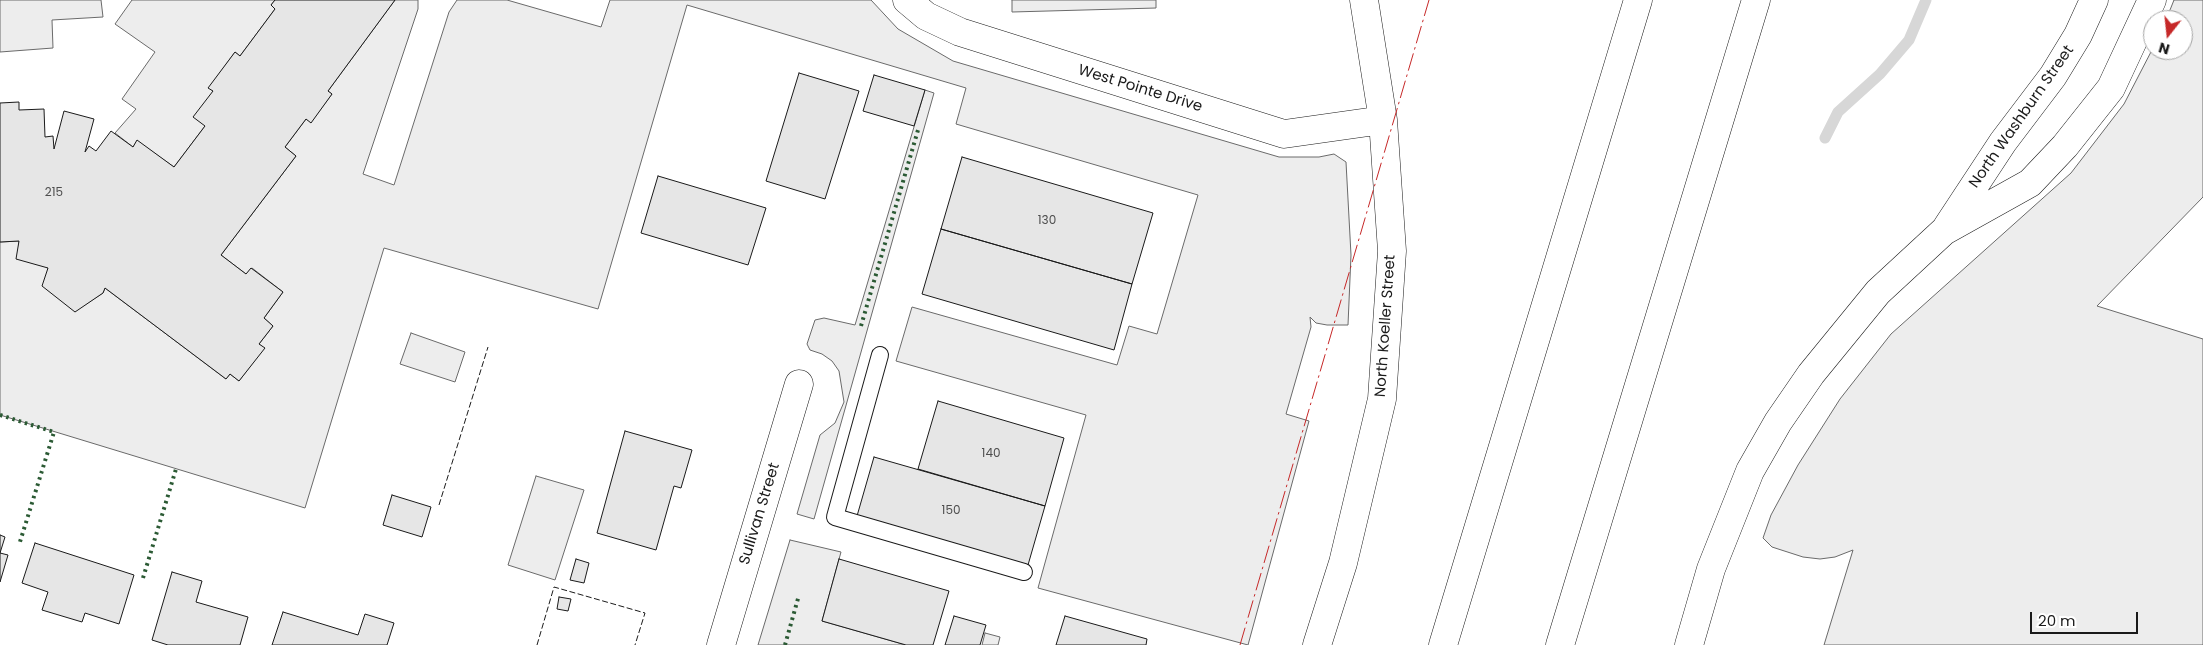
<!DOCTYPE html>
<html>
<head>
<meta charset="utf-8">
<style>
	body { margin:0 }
	#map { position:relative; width:2203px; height:645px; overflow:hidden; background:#fff; font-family:Poppins,sans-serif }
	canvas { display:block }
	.north { position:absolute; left:2143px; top:10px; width:50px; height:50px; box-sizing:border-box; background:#fff; border:1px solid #a3a3a3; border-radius:50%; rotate:196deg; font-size:14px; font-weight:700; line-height:20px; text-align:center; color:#1a1a1a }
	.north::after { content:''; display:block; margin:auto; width:18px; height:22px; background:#c62828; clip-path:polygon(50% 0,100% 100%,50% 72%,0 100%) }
	.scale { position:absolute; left:2030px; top:612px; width:108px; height:22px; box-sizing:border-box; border:2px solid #1a1a1a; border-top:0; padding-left:6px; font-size:15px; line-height:18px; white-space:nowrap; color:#1a1a1a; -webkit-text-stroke:4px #fff; paint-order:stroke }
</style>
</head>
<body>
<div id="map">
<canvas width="2203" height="645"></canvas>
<div class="north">N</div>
<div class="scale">20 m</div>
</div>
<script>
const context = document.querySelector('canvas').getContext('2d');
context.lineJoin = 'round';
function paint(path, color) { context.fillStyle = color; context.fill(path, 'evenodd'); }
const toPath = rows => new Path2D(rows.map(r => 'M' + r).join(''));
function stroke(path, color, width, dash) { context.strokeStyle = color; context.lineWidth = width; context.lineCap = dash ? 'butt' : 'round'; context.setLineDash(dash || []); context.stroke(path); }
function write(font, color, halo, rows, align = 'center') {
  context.font = font + ' Poppins,sans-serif'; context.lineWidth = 4; context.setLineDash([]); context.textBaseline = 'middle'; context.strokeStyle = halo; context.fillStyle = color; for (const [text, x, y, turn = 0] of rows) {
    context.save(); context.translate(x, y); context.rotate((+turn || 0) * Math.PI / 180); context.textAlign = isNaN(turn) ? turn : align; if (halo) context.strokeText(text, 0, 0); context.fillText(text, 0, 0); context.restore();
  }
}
const built = toPath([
	[0,0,101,0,103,17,52,20,53,48,0,52,0,0],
	[132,0,275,0,271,5,275,9,240,56,235,52,209,88,213,91,205,126,174,167,137,141,133,147,115,133,136,109,122,99,155,52,115,24,132,0],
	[395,0,418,0,418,9,363,174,394,185,449,12,457,0,507,0,601,27,610,0,871,0,898,29,953,61,1279,157,1319,157,1334,154,1346,162,1351,255,1348,325,1327,325,1316,323,1310,317,1311,327,1286,414,1309,421,1248,645,1038,588,1086,415,896,361,912,307,1117,365,1129,326,1157,334,1198,195,956,124,966,88,687,5,598,309,384,248,305,508,0,415,0,242,19,241,19,250,48,268,75,311,103,293,105,288,226,379,230,374,239,381,264,348,259,344,273,326,264,318,283,292,252,268,246,274,221,255,296,156,285,147,306,119,311,122,332,94,328,91,395,0],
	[1012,0,1156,0,1156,8,1012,12,1012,0],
	[2174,0,2203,0,2203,197,2097,306,2203,339,2203,645,1824,645,1853,550,1835,557,1820,559,1803,557,1772,547,1763,538,1771,515,1798,465,1840,399,1891,334,2071,173,2124,104,2153,48,2183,50,2183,20,2166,20,2174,0],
	[925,90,934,93,814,519,797,514,820,435,835,423,844,402,839,371,832,361,822,354,810,350,807,344,815,320,824,318,855,325,925,90],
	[411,333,465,352,455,382,400,364,411,333],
	[536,476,584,490,555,580,508,565,536,476],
	[790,540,841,552,822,621,906,645,758,645,790,540],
	[985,633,1000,637,998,645,982,645,985,633]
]);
const stream = toPath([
	[1825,138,1838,112,1880,74,1909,40,1926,0]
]);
const building = toPath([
	[275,0,395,0,328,91,332,94,311,123,306,119,285,147,296,156,221,255,246,274,251,268,283,292,264,318,273,326,259,344,265,348,239,381,230,374,226,379,105,288,103,293,75,312,42,286,48,268,16,259,19,241,0,242,0,103,19,102,19,110,44,109,45,137,53,136,54,149,64,111,94,119,85,152,89,146,96,151,111,131,133,147,137,140,174,167,205,126,193,117,213,91,208,88,235,52,240,56,275,9,271,5,275,0],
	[799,73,859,91,825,199,766,181,799,73],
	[874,75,925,90,914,126,863,111,874,75],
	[962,157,1153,213,1132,284,941,229,962,157],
	[658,176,766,208,748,265,641,233,658,176],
	[941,229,1132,284,1114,350,922,294,941,229],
	[938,401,1064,438,1045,506,918,469,938,401],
	[625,431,692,450,681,488,674,486,656,550,597,533,625,431],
	[874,457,1045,506,1028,565,857,516,874,457],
	[392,495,431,507,422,537,383,525,392,495],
	[0,535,5,537,0,553,8,555,0,582,0,535],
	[35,543,134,575,119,624,85,613,82,622,42,610,48,592,22,583,35,543],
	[576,559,589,563,584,583,570,580,576,559],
	[839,559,949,591,933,645,906,645,822,621,839,559],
	[172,572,202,581,196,602,248,617,240,645,168,645,152,640,172,572],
	[559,597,571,599,568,611,557,609,559,597],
	[283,612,358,635,365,614,394,623,387,645,272,645,283,612],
	[954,616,986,625,980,645,945,645,954,616],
	[1065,616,1147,639,1146,645,1056,645,1065,616]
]);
const lane = toPath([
	[880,355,835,517,1024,572]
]);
const street = toPath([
	[907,0,926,16,960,32,1284,134,1383,120],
	[721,645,799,384],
	[1317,645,1343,563,1382,399,1392,251,1383,120,1364,0]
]);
const secondary = toPath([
	[1947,227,2003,142,2053,76,2078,35,2094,0],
	[1689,645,1711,569,1750,471,1778,422,1811,374,1878,292,1944,231,2030,183,2065,146,2111,88,2152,0]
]);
const highway = toPath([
	[1443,645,1638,0],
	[1560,645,1756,0]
]);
const hedge = toPath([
	[861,326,918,130],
	[0,415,54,432,19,545],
	[143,578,176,469],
	[785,645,799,595]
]);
const fence = toPath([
	[439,505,488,347],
	[537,645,554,587,645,613,635,645]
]);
const power = toPath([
	[1240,645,1429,0]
]);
const numberNames = [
	["215",54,193],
	["130",1047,221],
	["140",991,454],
	["150",951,511]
];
const streetNames = [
	["West Pointe Drive",1140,89,17],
	["North Washburn Street",2022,117,-55],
	["North Koeller Street",1386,326,-86],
	["Sullivan Street",760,514,-73]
];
paint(built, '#ededed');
stroke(built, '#6a6a6a', 1);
stroke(stream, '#d7d7d7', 11);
paint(building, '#e6e6e6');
stroke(building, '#1a1a1a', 1);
stroke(lane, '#1a1a1a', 18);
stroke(street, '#1a1a1a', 29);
stroke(secondary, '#1a1a1a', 29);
stroke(highway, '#1a1a1a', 29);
stroke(lane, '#fff', 16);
stroke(street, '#fff', 28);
stroke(secondary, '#fff', 28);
stroke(highway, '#fff', 28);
stroke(hedge, '#2b5a34', 4, [2.5, 4]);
stroke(fence, '#1a1a1a', 1, [6, 2.5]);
stroke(power, '#c62828', 1, [18, 4, 2.5, 4]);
write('12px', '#4d4d4d', null, numberNames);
write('15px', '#1a1a1a', '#fff', streetNames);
</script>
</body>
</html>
